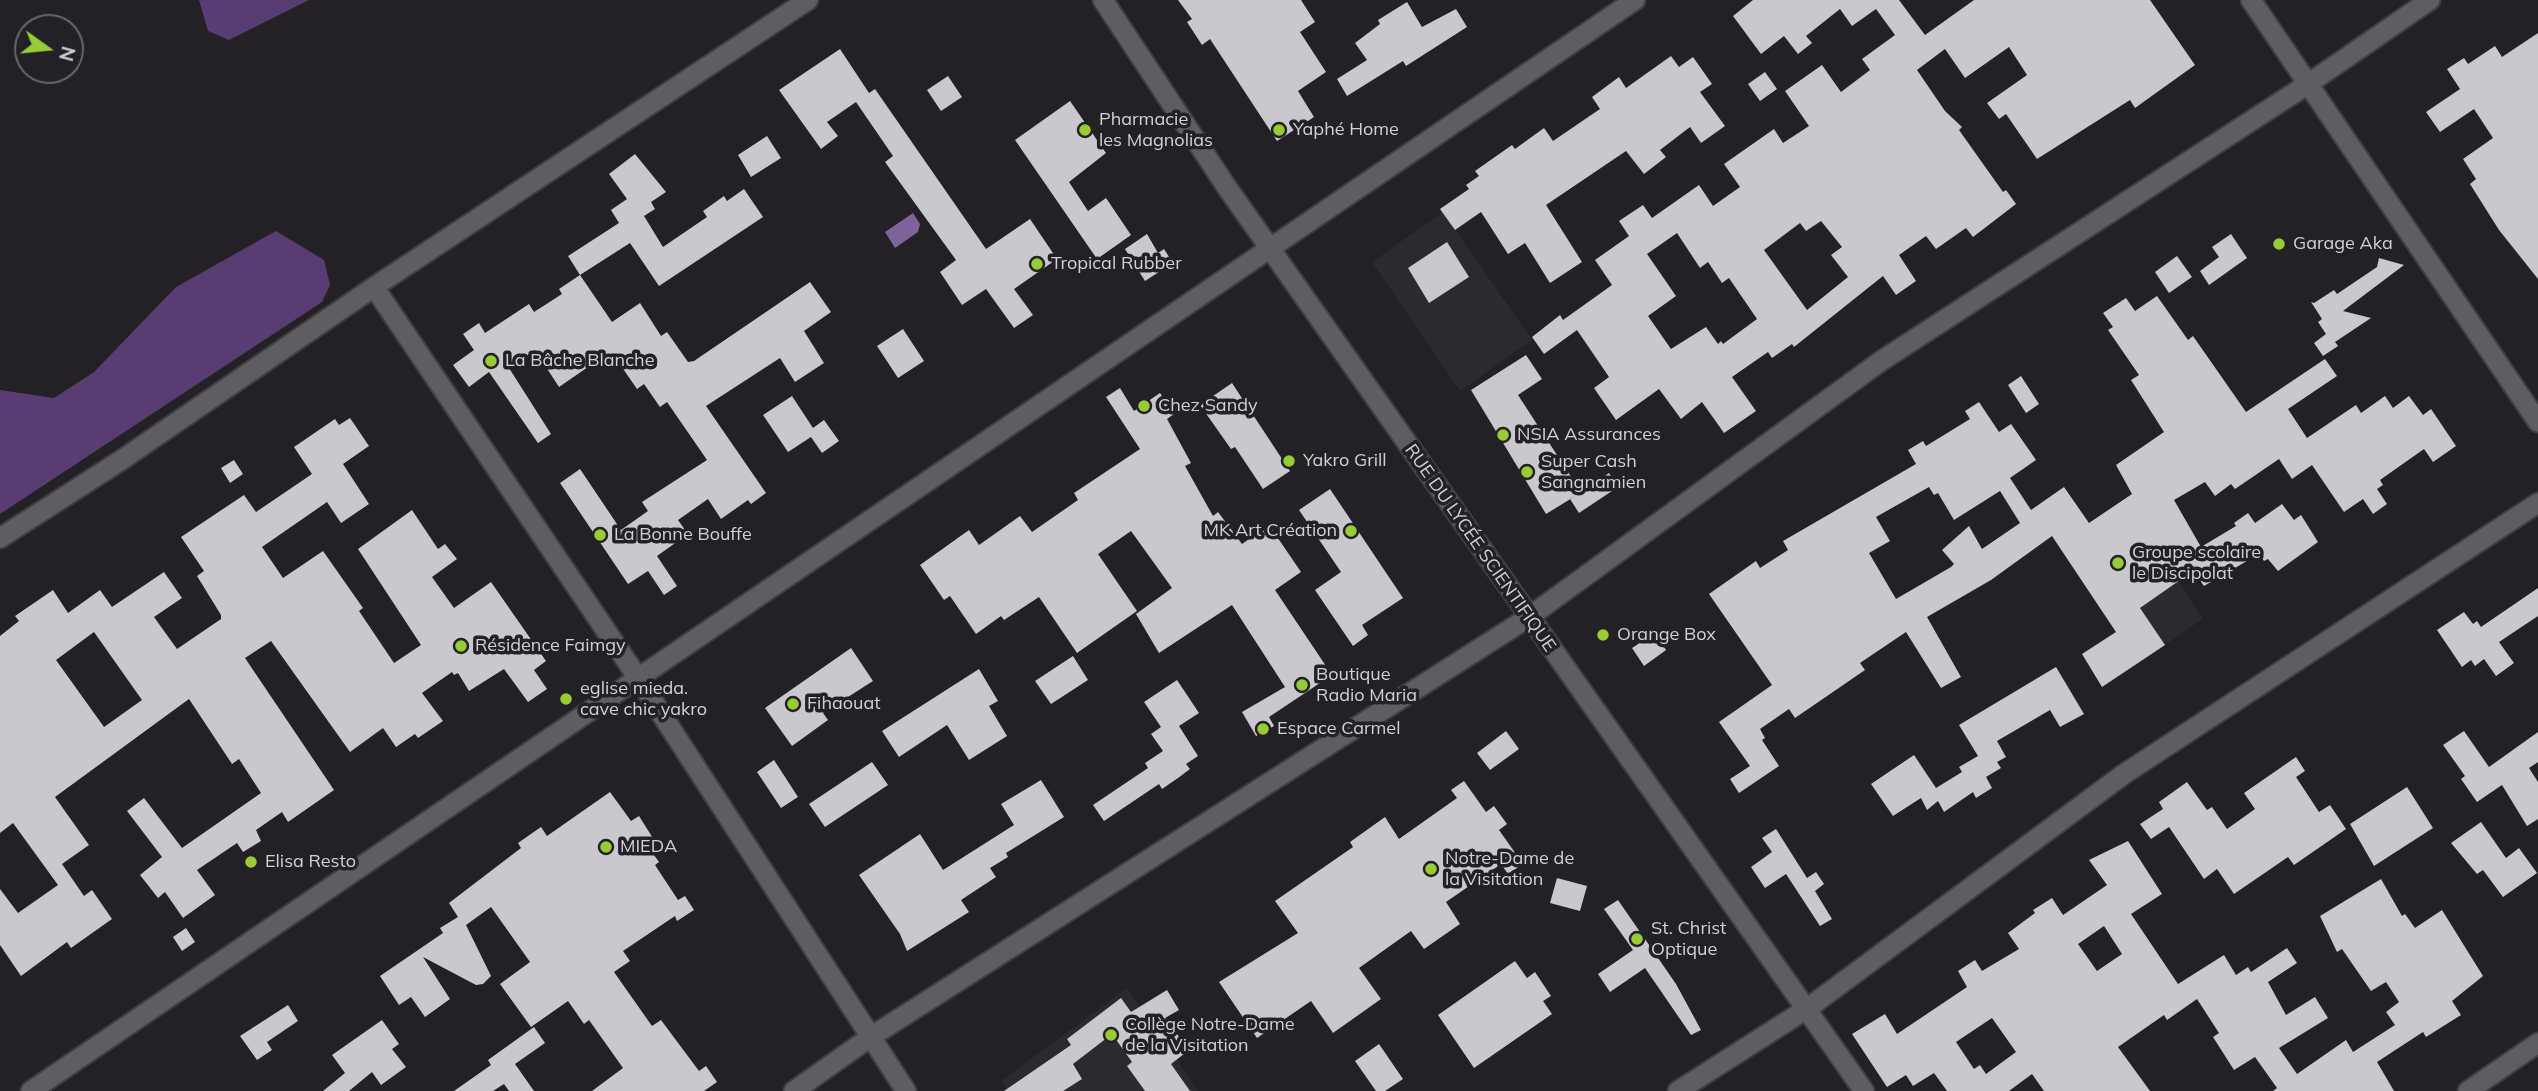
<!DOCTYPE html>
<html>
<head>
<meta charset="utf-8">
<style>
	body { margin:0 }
	#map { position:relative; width:2538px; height:1091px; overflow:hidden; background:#232125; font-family:Mulish,sans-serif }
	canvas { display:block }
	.north { position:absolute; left:14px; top:14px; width:70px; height:70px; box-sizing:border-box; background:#232125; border:2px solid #69676b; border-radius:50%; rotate:105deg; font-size:19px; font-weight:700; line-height:28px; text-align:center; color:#d2d0d3 }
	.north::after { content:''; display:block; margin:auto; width:24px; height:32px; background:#99cb36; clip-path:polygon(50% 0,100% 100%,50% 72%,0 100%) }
</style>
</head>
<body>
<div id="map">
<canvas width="2538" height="1091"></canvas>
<div class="north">N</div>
</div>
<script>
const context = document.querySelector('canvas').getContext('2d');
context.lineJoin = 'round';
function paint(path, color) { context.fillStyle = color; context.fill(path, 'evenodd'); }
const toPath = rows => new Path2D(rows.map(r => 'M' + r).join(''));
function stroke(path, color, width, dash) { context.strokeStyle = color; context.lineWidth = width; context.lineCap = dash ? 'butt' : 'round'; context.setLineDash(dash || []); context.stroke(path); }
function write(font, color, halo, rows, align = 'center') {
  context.font = font + ' Mulish,sans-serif'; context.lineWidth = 7; context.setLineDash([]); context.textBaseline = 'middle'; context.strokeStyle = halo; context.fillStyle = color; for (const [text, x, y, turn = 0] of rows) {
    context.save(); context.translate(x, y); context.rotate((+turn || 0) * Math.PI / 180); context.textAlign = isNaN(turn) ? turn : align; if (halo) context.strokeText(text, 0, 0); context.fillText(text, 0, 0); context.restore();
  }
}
const built = toPath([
	[1443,212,1532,340,1460,391,1372,262],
	[2124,500,2203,619,2137,664,2058,544],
	[1127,988,1198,1091,1008,1091,1001,1081]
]);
const forest = toPath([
	[199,0,309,0,229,40,208,31],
	[276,231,324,260,330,285,322,302,0,514,0,390,54,398,94,372,176,287]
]);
const water = toPath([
	[913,213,920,224,918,232,895,248,885,232]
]);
const building = toPath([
	[1178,0,1301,0,1315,22,1300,32,1326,72,1298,91,1314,117,1277,141,1210,39,1202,45,1187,22,1192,19],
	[1753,0,1899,0,1925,35,1974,0,2150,0,2195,65,2135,108,2130,100,2037,159,2006,114,1999,119,1987,103,2027,75,2009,47,1965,78,1945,49,1917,70,1945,111,1962,127,1959,130,2003,192,2006,190,2016,204,1973,237,1966,228,1936,249,1926,236,1899,255,1916,281,1896,295,1883,276,1794,347,1792,344,1772,358,1768,352,1732,377,1756,411,1724,433,1702,402,1681,419,1659,389,1616,420,1594,388,1609,377,1577,330,1544,354,1532,337,1560,315,1563,320,1612,285,1595,260,1629,236,1619,221,1643,205,1652,218,1699,185,1713,206,1740,187,1724,164,1774,129,1783,143,1809,126,1785,91,1822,65,1841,92,1870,70,1862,59,1895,35,1876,9,1852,26,1840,9,1806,36,1812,43,1798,54,1784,36,1761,54,1733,16],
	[1821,221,1842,247,1831,255,1848,277,1807,310,1764,250,1800,223,1806,231],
	[1677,233,1700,268,1708,262,1722,283,1729,278,1757,319,1723,344,1721,341,1718,344,1706,327,1671,349,1648,316,1676,296,1647,254],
	[1407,2,1422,27,1456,9,1467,27,1406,66,1403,61,1347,96,1337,79,1367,60,1355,43,1380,24,1378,20],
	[2538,33,2538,279,2499,230,2470,184,2476,179,2463,159,2493,138,2474,109,2440,132,2426,112,2460,89,2447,69,2464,58,2468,64,2495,46,2502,57],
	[840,49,869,93,875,89,986,249,1030,219,1057,259,1014,289,1033,315,1014,328,986,289,962,305,940,272,956,260,885,162,893,156,856,102,827,122,838,136,821,149,779,90],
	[1671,56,1679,67,1693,57,1712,84,1700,92,1725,126,1701,143,1690,127,1660,150,1666,157,1644,174,1626,151,1546,205,1582,262,1550,283,1525,243,1508,254,1481,212,1455,230,1440,209,1469,189,1466,185,1479,176,1475,171,1512,145,1515,149,1544,128,1553,141,1600,109,1592,97,1619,77,1626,88],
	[1765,72,1777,89,1760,101,1748,84],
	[948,76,962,97,941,111,927,90],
	[1070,101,1106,153,1069,182,1088,211,1106,198,1131,235,1097,259,1015,140],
	[767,136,781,158,751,177,738,155],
	[635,154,666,192,651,202,655,209,644,216,663,247,707,217,703,211,724,196,727,201,744,189,763,217,659,286,630,243,580,275,568,256,619,223,611,210,627,199,609,174],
	[1147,234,1158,253,1164,249,1173,263,1145,281,1125,249],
	[2231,234,2247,258,2209,285,2200,271,2219,257,2212,247],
	[1447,242,1469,277,1429,303,1408,268],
	[2177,256,2192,277,2169,293,2155,272],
	[2379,258,2404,265,2343,311,2371,318,2335,342,2338,346,2323,356,2314,343,2326,334,2318,322,2322,319,2311,302,2314,303,2334,290,2337,294,2377,267],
	[580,275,612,322,640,303,661,336,667,332,688,362,694,361,810,282,831,312,804,331,824,363,795,382,780,358,706,406,766,493,751,504,748,500,721,519,708,499,678,520,688,534,657,556,677,586,664,595,648,571,628,584,560,483,580,469,621,530,648,511,642,502,707,460,667,402,660,407,644,384,637,389,619,363,614,366,607,354,559,387,535,350,509,368,551,434,538,443,489,372,469,387,453,365,474,350,463,334,479,323,485,333,529,304,534,312,562,294,559,289],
	[2157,296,2188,340,2193,336,2246,412,2325,359,2337,376,2288,409,2307,438,2356,405,2361,413,2385,396,2393,408,2409,396,2423,415,2431,409,2456,446,2433,462,2424,449,2380,480,2383,485,2377,489,2387,504,2373,514,2363,499,2344,512,2312,465,2292,479,2279,459,2235,489,2231,484,2215,496,2205,482,2174,500,2201,547,2236,526,2234,523,2248,513,2255,523,2282,504,2294,520,2301,515,2318,542,2278,571,2268,559,2264,561,2259,554,2204,586,2193,571,2140,608,2165,645,2102,687,2082,654,2116,632,2052,536,1991,580,1927,617,1961,677,1941,688,1906,632,1860,663,1865,670,1795,718,1789,709,1760,729,1765,738,1762,740,1779,766,1739,793,1730,779,1750,766,1719,722,1772,685,1709,594,1756,561,1760,568,1788,550,1783,541,1916,464,1908,450,1923,441,1926,446,1970,419,1965,411,1979,402,1999,432,2011,424,2036,460,2010,478,2031,510,2064,487,2089,523,2132,494,2116,465,2164,432,2131,380,2139,375,2108,330,2113,327,2103,313,2126,298,2135,311],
	[1929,487,1934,495,1938,493,1954,520,2000,491,2020,523,1982,549,1969,526,1942,550,1954,564,1951,567,1896,599,1869,553,1890,541,1876,517],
	[903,329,924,361,898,378,877,346],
	[1526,355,1542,379,1518,395,1581,492,1609,473,1618,487,1579,513,1570,499,1577,495,1546,514,1471,390],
	[2021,376,2039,404,2026,413,2008,385],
	[1232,383,1290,471,1263,489,1235,447,1231,449,1200,405],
	[1120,388,1134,411,1160,393,1174,414,1167,419,1191,463,1185,466,1213,516,1218,512,1242,544,1269,525,1301,572,1275,590,1332,675,1269,717,1274,726,1256,736,1242,712,1285,687,1232,605,1159,653,1136,614,1172,588,1131,531,1098,554,1137,611,1077,653,1039,597,1004,620,1001,616,976,634,950,596,944,600,920,565,969,530,979,545,1020,516,1032,532,1078,500,1074,493,1140,449,1106,397],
	[792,396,813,428,824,420,839,441,822,453,811,437,788,452,763,415],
	[350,418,369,446,343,464,369,504,341,523,327,502,262,547,283,578,323,551,363,608,359,611,394,663,421,645,358,549,412,510,438,549,445,544,457,559,432,577,454,608,491,582,546,661,534,670,547,689,528,702,504,669,469,691,458,673,454,675,452,672,422,693,443,721,418,738,415,734,396,747,383,728,350,752,271,641,245,658,334,790,288,822,282,812,256,830,261,841,243,852,237,843,197,870,215,895,183,918,165,892,158,898,140,875,162,857,127,811,144,798,182,848,261,793,239,759,232,764,189,699,55,797,89,845,62,864,84,896,92,890,112,919,71,948,67,942,21,976,0,945,0,889,18,913,58,885,13,823,0,833,0,636,19,621,15,616,53,590,68,613,100,590,112,607,164,572,182,598,154,617,177,649,221,619,221,615,197,576,204,571,181,537,244,495,256,512,312,474,294,447,335,419,339,425],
	[94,632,142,700,104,727,56,660],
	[234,460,243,474,230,483,221,468],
	[1330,489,1403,598,1362,625,1368,635,1353,646,1315,590,1341,572,1299,510],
	[2538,588,2538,616,2499,642,2514,663,2496,676,2484,659,2475,666,2471,660,2462,667,2437,630,2464,612,2473,624,2477,621,2481,627],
	[1655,633,1666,650,1644,666,1632,648],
	[851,648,873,681,823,713,828,720,792,746,765,708],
	[1073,656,1088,680,1051,704,1035,681],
	[2056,667,2084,714,2060,727,2050,710,1997,741,2006,757,1997,762,2001,768,1986,777,1992,788,1976,798,1973,792,1944,812,1938,801,1927,810,1921,798,1893,816,1871,784,1914,755,1936,788,1962,772,1959,767,1978,756,1959,725],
	[979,669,998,701,989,706,1007,736,969,760,947,725,899,757,882,731],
	[1177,680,1199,713,1179,726,1198,756,1186,764,1190,769,1178,778,1162,789,1159,784,1104,821,1093,805,1148,768,1145,763,1163,751,1151,734,1161,727,1144,702],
	[1506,731,1519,749,1490,770,1477,753],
	[2464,731,2489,767,2538,732,2538,762,2529,768,2538,782,2538,819,2527,826,2502,785,2477,802,2461,779,2465,776,2443,745],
	[2296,757,2305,771,2296,777,2319,812,2330,805,2346,829,2294,865,2288,857,2234,894,2217,869,2204,879,2169,827,2151,839,2140,824,2163,809,2159,802,2187,782,2207,810,2212,807,2227,829,2255,809,2244,793],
	[774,760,798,797,781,808,757,772],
	[872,762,888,785,825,827,809,804],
	[1041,780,1064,817,1006,853,1008,857,990,868,996,877,961,900,969,912,907,951,900,934,859,875,920,834,943,870,1014,825,1001,804],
	[1464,781,1486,812,1494,806,1507,824,1499,830,1523,864,1508,874,1501,864,1446,902,1460,924,1424,949,1411,931,1359,968,1381,999,1333,1033,1311,1001,1257,1038,1219,982,1298,933,1275,901,1353,847,1350,842,1385,817,1399,839,1457,798,1451,790],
	[2407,787,2433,828,2374,866,2350,824],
	[610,792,631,821,639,816,656,843,649,848,659,862,655,865,678,900,685,896,694,910,677,921,675,916,623,951,630,961,614,972,652,1026,661,1020,699,1071,706,1066,717,1082,704,1091,592,1091,623,1068,589,1020,584,1024,568,1001,531,1027,500,984,530,962,491,907,466,925,491,976,483,984,476,985,423,957,450,999,425,1017,411,997,399,1005,380,976,443,933,440,928,458,917,449,903,521,848,518,843,541,827,547,836],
	[2481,822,2506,858,2519,848,2537,873,2503,897,2483,870,2477,874,2451,843],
	[1776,829,1807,878,1816,872,1824,884,1815,891,1832,919,1820,926,1786,874,1765,888,1751,867,1772,852,1762,838],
	[2128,841,2162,894,2131,914,2178,984,2224,955,2236,975,2248,967,2251,972,2287,948,2297,963,2268,982,2286,1015,2315,997,2328,1018,2279,1048,2297,1074,2346,1040,2353,1052,2395,1025,2386,1012,2399,1002,2386,982,2371,991,2342,949,2337,952,2320,916,2381,879,2402,916,2405,914,2415,928,2442,910,2483,976,2452,1001,2461,1015,2426,1037,2423,1032,2377,1062,2394,1091,2273,1091,2277,1088,2255,1057,2234,1070,2213,1037,2219,1033,2197,999,2167,1020,2164,1015,2118,1047,2150,1091,2044,1091,2032,1074,2009,1091,1947,1091,1934,1073,1913,1086,1906,1075,1887,1087,1852,1034,1885,1014,1897,1034,1967,987,1958,971,1975,960,1982,971,2019,949,2008,933,2035,913,2033,910,2052,898,2063,915,2107,885,2089,860],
	[2104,926,2122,954,2097,971,2078,944],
	[1992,1018,2016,1052,1986,1074,1980,1065,1974,1069,1956,1042],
	[1557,878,1587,886,1580,911,1550,903],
	[1618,900,1676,984,1701,1030,1691,1035,1645,968,1610,992,1598,974,1633,950,1604,909],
	[186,928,195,942,182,951,173,937],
	[1515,961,1527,978,1535,972,1551,996,1543,1001,1552,1014,1474,1068,1438,1015],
	[1167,990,1179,1010,1165,1018,1189,1050,1171,1064,1190,1091,1145,1091,1127,1066,1132,1062,1112,1034,1073,1064,1082,1079,1063,1091,1004,1091,1071,1045,1067,1039,1121,998,1131,1012],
	[288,1005,298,1021,267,1042,272,1050,257,1060,240,1036],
	[382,1020,399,1044,392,1049,406,1067,381,1085,372,1072,349,1091,323,1091,345,1073,332,1055],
	[534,1027,545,1043,515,1064,534,1091,509,1091,504,1084,493,1091,454,1091,491,1065,488,1060],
	[1379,1044,1403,1079,1385,1091,1376,1091,1355,1061]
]);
const minor = toPath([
	[2251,0,2538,422],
	[374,287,638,678,906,1091],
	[0,538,120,461,374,287,808,0],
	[794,1091,869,1038,1529,617,1881,361,2308,84,2430,0],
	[1678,1091,1808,1008,2124,774,2538,503],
	[2468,1091,2538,1043]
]);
const tertiary = toPath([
	[1103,0,1226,186,1864,1091],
	[31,1091,1635,0]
]);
const markers = [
	[1085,130,7,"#99cb36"],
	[1279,130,7,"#99cb36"],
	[2279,244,7,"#99cb36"],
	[1037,264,7,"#99cb36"],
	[491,361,7,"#99cb36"],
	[1144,406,7,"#99cb36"],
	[1503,435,7,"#99cb36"],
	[1289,461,7,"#99cb36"],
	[1527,472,7,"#99cb36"],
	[1351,531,7,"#99cb36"],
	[600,535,7,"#99cb36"],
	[2118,563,7,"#99cb36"],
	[1603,635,7,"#99cb36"],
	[461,646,7,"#99cb36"],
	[1302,685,7,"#99cb36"],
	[566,699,7,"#99cb36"],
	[793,704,7,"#99cb36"],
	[1263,729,7,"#99cb36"],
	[606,847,7,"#99cb36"],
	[251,862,7,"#99cb36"],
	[1431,869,7,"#99cb36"],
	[1637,939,7,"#99cb36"],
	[1111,1035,7,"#99cb36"]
];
const poiNames = [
	["Pharmacie",1099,120],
	["les Magnolias",1099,141],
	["Yaphé Home",1293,130],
	["Garage Aka",2293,244],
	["Tropical Rubber",1051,264],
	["La Bâche Blanche",505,361],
	["Chez Sandy",1158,406],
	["NSIA Assurances",1517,435],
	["Yakro Grill",1303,461],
	["Super Cash",1541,462],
	["Sangnamien",1541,483],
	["MK Art Création",1337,531,"right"],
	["La Bonne Bouffe",614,535],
	["Groupe scolaire",2132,553],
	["le Discipolat",2132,574],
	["Orange Box",1617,635],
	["Résidence Faimgy",475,646],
	["Boutique",1316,675],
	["Radio Maria",1316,696],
	["eglise mieda.",580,689],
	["cave chic yakro",580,710],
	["Fihaouat",807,704],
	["Espace Carmel",1277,729],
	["MIEDA",620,847],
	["Notre-Dame de",1445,859],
	["la Visitation",1445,880],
	["Elisa Resto",265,862],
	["St. Christ",1651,929],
	["Optique",1651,950],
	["Collège Notre-Dame",1125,1025],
	["de la Visitation",1125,1046]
];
const streetNames = [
	["RUE DU LYCÉE SCIENTIFIQUE",1480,548,55]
];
paint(built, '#2d2931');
paint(forest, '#593d72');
paint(water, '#7f639b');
paint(building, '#cac8cc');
stroke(minor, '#3f3e41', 23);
stroke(tertiary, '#3f3e41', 23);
stroke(minor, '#5f5d61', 19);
stroke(tertiary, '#5f5d61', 19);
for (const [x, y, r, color] of markers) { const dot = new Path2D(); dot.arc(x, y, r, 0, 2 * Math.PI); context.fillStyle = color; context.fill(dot); stroke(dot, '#232125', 2.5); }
write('18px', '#d2d0d3', '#232125', poiNames, 'left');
write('18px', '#d2d0d3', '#232125', streetNames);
</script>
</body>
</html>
